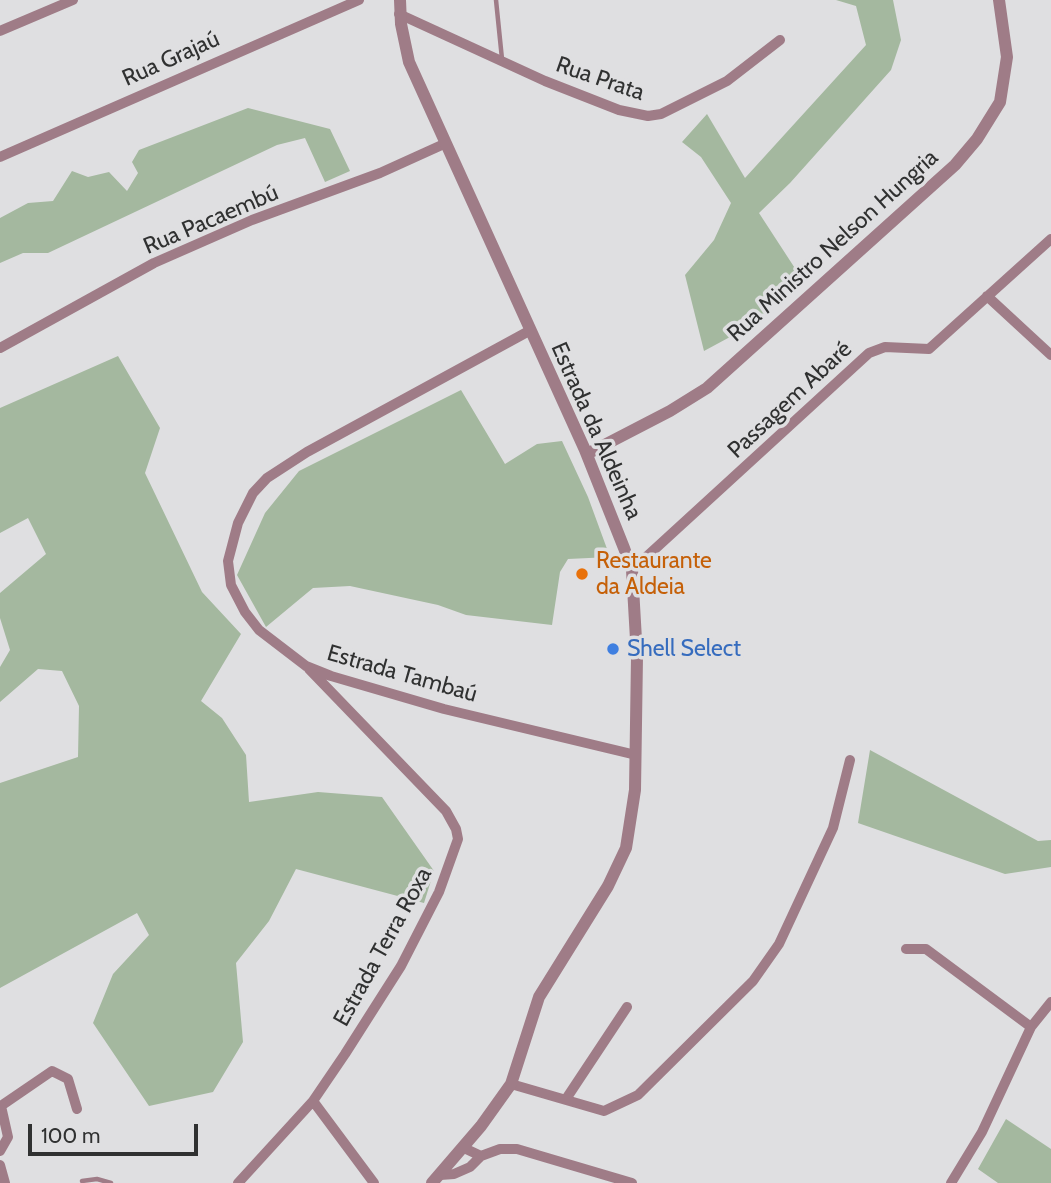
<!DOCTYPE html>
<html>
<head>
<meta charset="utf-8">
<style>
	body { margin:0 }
	#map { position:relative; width:1051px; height:1183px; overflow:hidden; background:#dfdfe1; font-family:Cabin,sans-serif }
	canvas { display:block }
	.scale { position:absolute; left:28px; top:1124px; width:170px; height:32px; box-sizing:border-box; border:4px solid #303131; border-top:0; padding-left:9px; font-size:21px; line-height:24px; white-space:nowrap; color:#303131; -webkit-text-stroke:5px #dfdfe1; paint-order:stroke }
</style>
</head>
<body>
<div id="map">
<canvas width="1051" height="1183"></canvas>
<div class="scale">100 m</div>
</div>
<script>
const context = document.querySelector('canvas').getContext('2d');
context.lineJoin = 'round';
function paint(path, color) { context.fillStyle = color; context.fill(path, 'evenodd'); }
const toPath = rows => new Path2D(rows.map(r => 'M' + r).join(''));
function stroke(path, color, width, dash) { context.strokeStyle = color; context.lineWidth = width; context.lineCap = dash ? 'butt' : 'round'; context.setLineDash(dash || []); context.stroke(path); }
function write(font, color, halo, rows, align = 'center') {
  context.font = font + ' Cabin,sans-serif'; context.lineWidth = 7; context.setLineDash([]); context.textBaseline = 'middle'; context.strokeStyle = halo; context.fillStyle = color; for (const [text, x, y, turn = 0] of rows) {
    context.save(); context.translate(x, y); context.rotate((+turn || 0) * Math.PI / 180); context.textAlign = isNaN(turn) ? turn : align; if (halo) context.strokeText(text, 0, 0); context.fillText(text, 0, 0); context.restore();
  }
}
const forest = toPath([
	[836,0,893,0,901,40,891,70,790,183,759,213,800,276,754,324,704,351,685,275,714,240,731,203,701,157,682,142,707,114,745,178,866,45,856,6],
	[248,108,330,129,350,171,325,182,305,138,277,145,48,253,23,253,0,263,0,218,28,203,53,201,72,171,88,177,109,172,127,191,138,173,132,162,139,150],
	[118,356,160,428,145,473,202,592,241,634,201,701,222,718,246,755,249,802,318,792,382,797,434,871,424,903,296,869,269,921,236,963,243,1042,213,1092,149,1106,93,1023,113,974,149,935,137,913,0,988,0,783,78,757,79,706,62,671,38,669,0,702,0,667,10,650,0,618,0,593,46,554,28,518,0,533,0,408],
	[461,390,505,464,537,444,562,441,588,497,610,557,568,559,560,572,552,625,466,615,438,605,350,586,313,588,266,627,237,575,265,513,299,471],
	[870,750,1038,841,1051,840,1051,867,1005,874,858,823],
	[1006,1119,1051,1149,1051,1183,998,1183,978,1169]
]);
const service = toPath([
	[496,0,502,59],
	[82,1181,97,1179,111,1183]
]);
const minor = toPath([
	[399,14,545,81,619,110,648,116,661,114,727,81,780,40],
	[0,31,73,0],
	[0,157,359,0],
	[987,296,1051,355],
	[529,331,307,452,267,478,253,493,238,523,228,561,231,585,245,612,259,630,306,666,331,676,444,709,636,755],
	[0,348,154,263,252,220,380,173,444,144],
	[632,570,869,353,885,347,929,349,1051,239],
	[906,949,926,949,1031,1027],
	[511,1084,604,1111,638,1095,753,981,779,944,833,828,850,760],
	[566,1099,627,1007],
	[313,1101,374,1183],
	[0,1151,8,1137,1,1106,52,1071,68,1079,77,1109],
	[481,1156,500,1149,517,1149,632,1183],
	[0,1165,5,1183],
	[440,1175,454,1174,470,1167,481,1156,464,1148],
	[238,1183,313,1101,345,1054,401,966,439,892,458,839,456,829,446,811,309,669],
	[951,1183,982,1132,1031,1027,1051,1002]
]);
const tertiary = toPath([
	[400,0,401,24,409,62,585,450,624,548,632,570,637,657,635,790,626,848,608,886,539,997,511,1084,481,1126,432,1183],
	[587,454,670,411,707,388,955,165,977,139,1000,102,1007,57,999,0]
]);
const markers = [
	[582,574,7,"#e8710a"],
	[613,649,7,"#3f7fe0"]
];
const streetNames = [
	["Rua Grajaú",171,59,-24],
	["Rua Prata",600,79,19],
	["Rua Pacaembú",211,220,-23],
	["Rua Ministro Nelson Hungria",833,246,-42],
	["Passagem Abaré",790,400,-43],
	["Estrada da Aldeinha",596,431,66],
	["Estrada Tambaú",402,674,16],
	["Estrada Terra Roxa",383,947,-61]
];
const foodNames = [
	["Restaurante",596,561],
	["da Aldeia",596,587]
];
const shopNames = [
	["Shell Select",627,649]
];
paint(forest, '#a4b89f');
stroke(service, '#9f7c87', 4.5);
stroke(minor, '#9f7c87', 10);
stroke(tertiary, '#9f7c87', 12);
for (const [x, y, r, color] of markers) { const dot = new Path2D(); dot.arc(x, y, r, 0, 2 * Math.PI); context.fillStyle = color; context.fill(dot); stroke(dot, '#dfdfe1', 2.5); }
write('23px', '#303131', '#dfdfe1', streetNames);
write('23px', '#c56008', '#dfdfe1', foodNames, 'left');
write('23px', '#366cbe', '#dfdfe1', shopNames, 'left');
</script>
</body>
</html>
